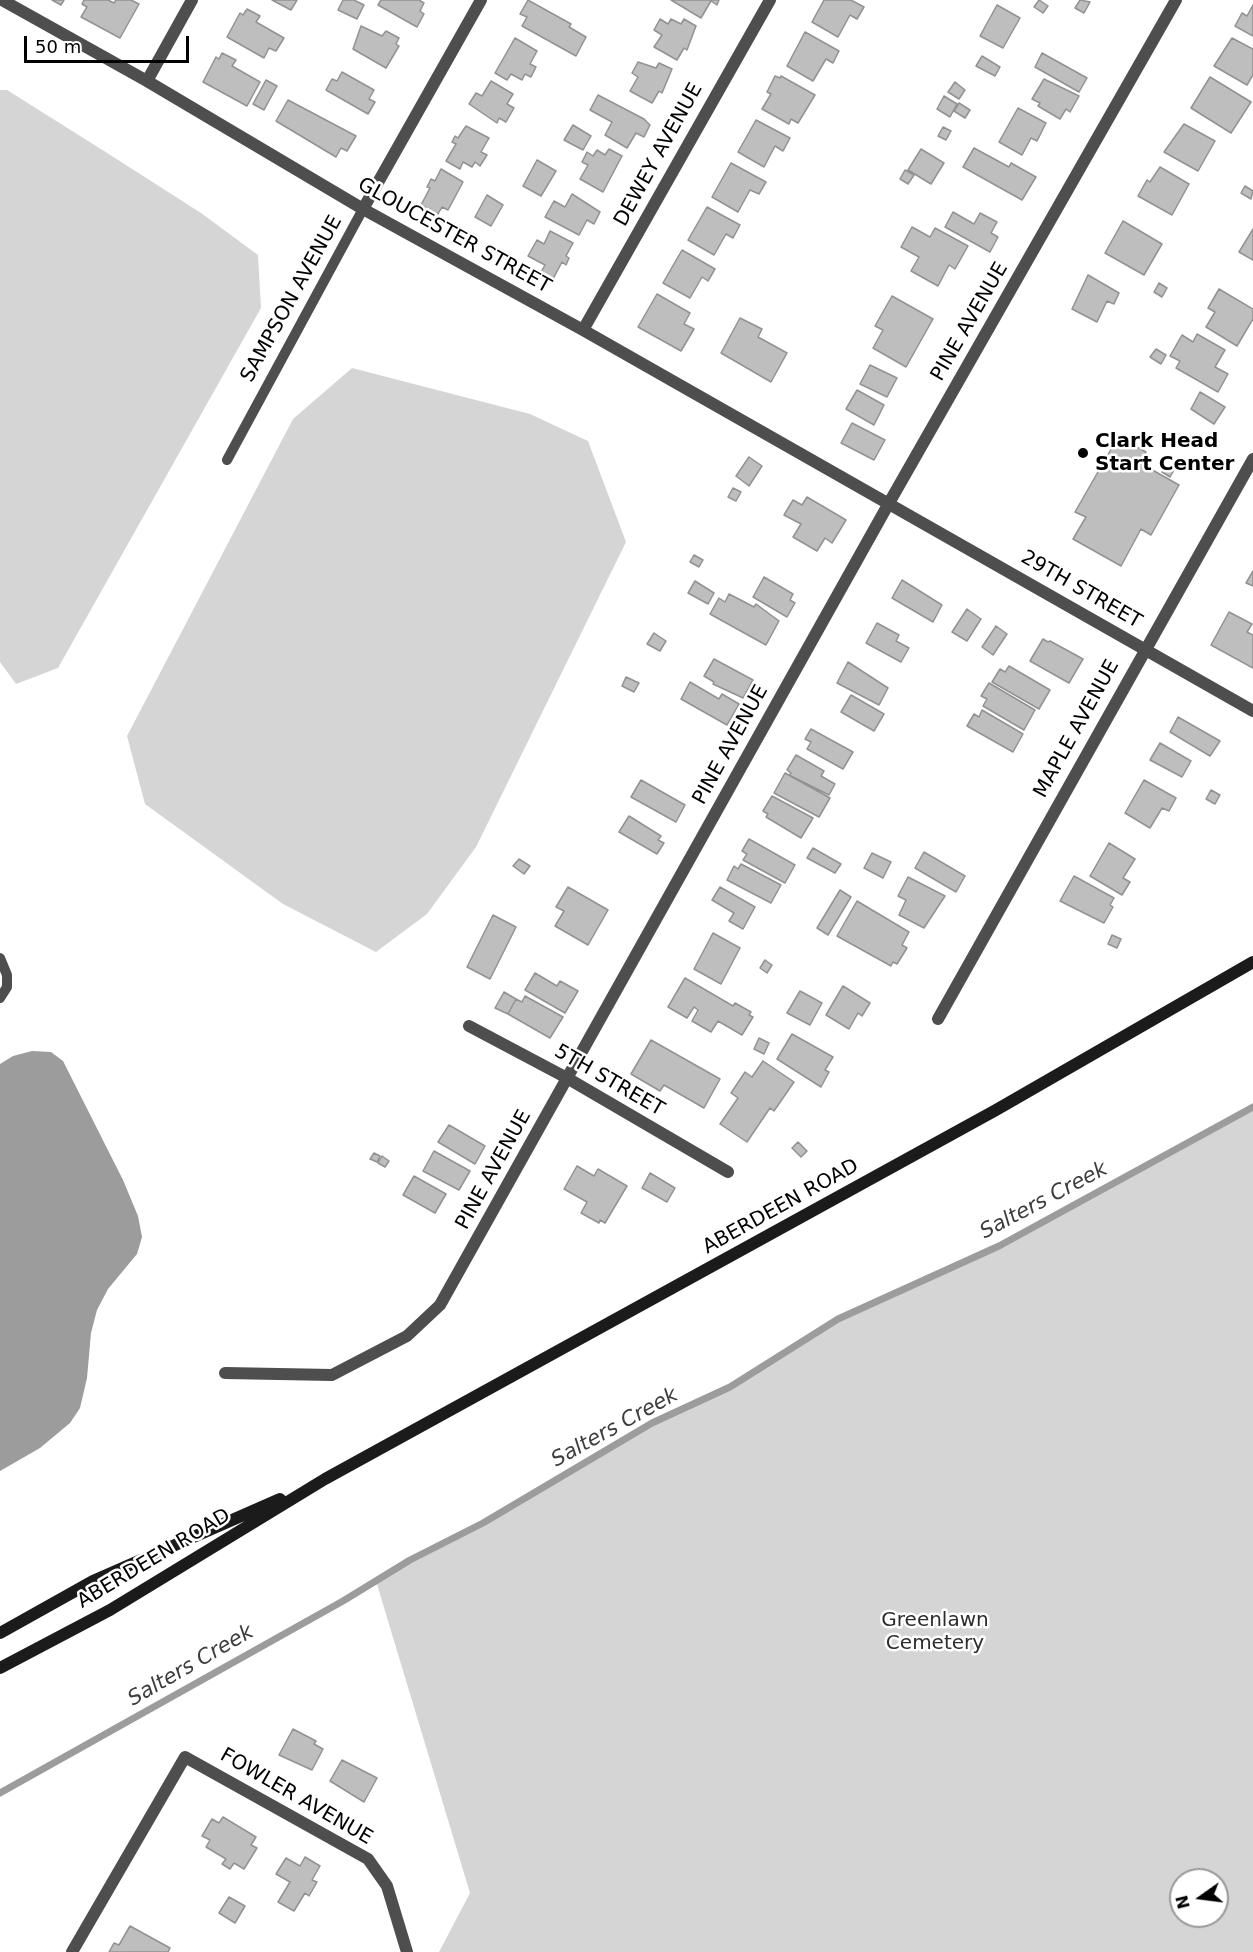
<!DOCTYPE html>
<html>
<head>
<meta charset="utf-8">
<style>
	body { margin:0 }
	#map { position:relative; width:1253px; height:1952px; overflow:hidden; background:#fff; font-family:"DejaVu Sans",sans-serif }
	canvas { display:block }
	.north { position:absolute; left:1169px; top:1868px; width:60px; height:60px; box-sizing:border-box; background:#fff; border:2px solid #999; border-radius:50%; rotate:256deg; font-size:16px; font-weight:700; line-height:24px; text-align:center; color:#000 }
	.north::after { content:''; display:block; margin:auto; width:21px; height:27px; background:#000; clip-path:polygon(50% 0,100% 100%,50% 72%,0 100%) }
	.scale { position:absolute; left:24px; top:36px; width:165px; height:27px; box-sizing:border-box; border:3px solid #000; border-top:0; padding-left:8px; font-size:18px; line-height:21px; white-space:nowrap; color:#000; -webkit-text-stroke:4px #fff; paint-order:stroke }
</style>
</head>
<body>
<div id="map">
<canvas width="1253" height="1952"></canvas>
<div class="north">N</div>
<div class="scale">50 m</div>
</div>
<script>
const context = document.querySelector('canvas').getContext('2d');
context.lineJoin = 'round';
function paint(path, color) { context.fillStyle = color; context.fill(path, 'evenodd'); }
const toPath = rows => new Path2D(rows.map(r => 'M' + r).join(''));
function stroke(path, color, width, dash) { context.strokeStyle = color; context.lineWidth = width; context.lineCap = dash ? 'butt' : 'round'; context.setLineDash(dash || []); context.stroke(path); }
function write(font, color, halo, rows, align = 'center') {
  context.font = font + ' "DejaVu Sans",sans-serif'; context.lineWidth = 5; context.setLineDash([]); context.textBaseline = 'middle'; context.strokeStyle = halo; context.fillStyle = color; for (const [text, x, y, turn = 0] of rows) {
    context.save(); context.translate(x, y); context.rotate((+turn || 0) * Math.PI / 180); context.textAlign = isNaN(turn) ? turn : align; if (halo) context.strokeText(text, 0, 0); context.fillText(text, 0, 0); context.restore();
  }
}
const green = toPath([
	[0,90,7,90,104,151,201,213,258,255,261,308,58,668,16,684,0,662],
	[352,368,530,414,588,441,626,542,476,847,427,914,376,952,283,904,145,804,127,736,293,419],
	[1253,1107,1253,1952,439,1952,470,1893,376,1581,483,1523,652,1423,730,1387,838,1319,999,1246],
	[1181,1880,1217,1880,1217,1916,1181,1916]
]);
const water = toPath([
	[32,1051,51,1052,63,1061,123,1180,138,1216,142,1237,137,1254,108,1289,97,1310,91,1333,87,1378,80,1408,70,1423,40,1448,0,1471,0,1064,13,1056]
]);
const stream = toPath([
	[0,1793,343,1601,410,1560,483,1523,652,1423,730,1387,838,1319,999,1246,1253,1107]
]);
const building = toPath([
	[52,0,64,0,61,5,52,0],
	[84,0,108,0,114,3,116,0,131,0,139,4,120,38,81,17,87,7,82,4,84,0],
	[272,0,297,0,291,10,272,0],
	[343,0,354,0,364,5,357,19,338,10,343,0],
	[381,0,419,0,424,3,420,11,424,14,417,27,378,5,381,0],
	[528,0,571,24,569,27,586,37,576,56,522,26,527,17,520,14,528,0],
	[671,0,719,0,717,5,711,1,701,18,671,0],
	[824,0,851,0,864,7,857,19,850,15,838,37,812,22,824,0],
	[1039,0,1048,6,1043,13,1034,7,1039,0],
	[1080,0,1090,2,1084,13,1075,8,1080,0],
	[997,5,1020,18,1003,48,980,36,997,5],
	[1253,5,1253,36,1235,26,1242,13,1247,16,1253,5],
	[247,9,260,16,256,22,284,38,276,51,269,48,264,58,227,37,240,13,243,15,247,9],
	[660,19,668,24,671,19,681,24,684,19,696,26,687,50,684,48,677,60,654,47,662,35,654,30,660,19],
	[361,26,382,36,386,31,399,38,396,44,399,46,386,68,353,49,361,26],
	[805,32,839,51,833,63,826,59,813,81,787,66,805,32],
	[515,38,537,51,530,64,536,67,531,77,525,74,522,80,511,74,507,80,495,73,515,38],
	[1232,38,1253,49,1253,75,1247,85,1214,66,1232,38],
	[222,53,236,60,232,66,260,82,247,106,203,82,216,57,219,59,222,53],
	[1042,53,1087,78,1079,92,1035,67,1042,53],
	[982,56,1000,67,995,76,976,66,982,56],
	[638,62,656,68,659,63,672,69,662,93,659,91,652,103,630,91,638,77,632,73,638,62],
	[342,72,374,90,369,99,375,102,368,114,326,90,332,79,337,81,342,72],
	[775,76,780,78,781,76,815,95,798,123,791,119,789,124,762,109,771,94,767,92,775,76],
	[1210,77,1251,102,1231,133,1191,108,1210,77],
	[1044,79,1079,96,1070,112,1066,109,1060,119,1038,106,1040,103,1032,99,1044,79],
	[266,80,277,86,264,110,253,104,266,80],
	[491,81,513,94,507,104,514,108,506,122,499,118,497,123,469,104,476,93,482,96,491,81],
	[955,82,965,90,959,99,948,92,955,82],
	[598,95,644,119,650,125,644,137,636,133,627,148,605,135,612,122,590,110,598,95],
	[944,96,957,104,950,117,937,109,944,96],
	[288,100,356,136,347,151,341,148,336,157,276,121,288,100],
	[959,103,970,110,965,118,954,111,959,103],
	[1018,108,1046,123,1037,141,1031,138,1022,155,999,142,1018,108],
	[756,120,790,138,783,151,775,146,764,167,738,152,756,120],
	[1184,124,1215,141,1198,171,1164,152,1184,124],
	[573,125,591,136,583,150,564,140,573,125],
	[466,126,489,138,481,152,487,155,480,166,475,162,472,167,463,162,460,169,446,161,456,144,452,142,455,136,458,138,466,126],
	[943,127,951,131,946,140,938,136,943,127],
	[974,148,1009,167,1011,163,1036,177,1022,200,963,167,974,148],
	[609,149,622,156,603,192,580,179,588,165,582,162,587,152,593,156,597,150,605,155,609,149],
	[921,149,944,163,931,184,908,170,921,149],
	[537,160,556,171,541,196,523,186,537,160],
	[731,163,766,182,759,194,750,190,738,212,712,197,731,163],
	[1160,167,1189,184,1172,215,1138,196,1147,180,1150,182,1160,167],
	[441,169,463,182,448,210,442,207,438,214,421,205,430,188,427,187,431,179,435,181,441,169],
	[905,170,914,175,908,184,900,179,905,170],
	[1245,186,1253,191,1251,199,1241,193,1245,186],
	[572,194,600,212,594,224,587,220,579,235,545,217,554,201,565,207,572,194],
	[487,195,503,205,491,226,475,217,487,195],
	[707,207,740,225,733,238,726,234,714,255,688,240,707,207],
	[953,212,974,224,980,213,997,222,991,233,998,237,990,252,945,227,953,212],
	[1123,221,1162,244,1144,275,1105,253,1123,221],
	[912,227,930,237,935,228,968,246,955,269,949,265,938,286,911,271,919,257,901,247,912,227],
	[1253,229,1253,260,1239,252,1253,229],
	[550,231,573,243,566,256,569,258,566,265,562,262,553,279,541,272,545,265,528,256,537,240,544,244,550,231],
	[682,250,715,269,708,281,702,277,690,298,663,283,682,250],
	[1088,275,1119,293,1114,304,1107,301,1097,322,1072,309,1088,275],
	[1159,283,1167,288,1162,297,1154,292,1159,283],
	[1219,289,1253,309,1253,319,1237,346,1206,327,1215,312,1208,308,1219,289],
	[657,294,690,313,684,324,694,329,681,351,638,327,657,294],
	[892,296,933,319,906,367,873,348,883,330,875,326,892,296],
	[740,318,762,329,758,337,787,353,771,382,721,353,740,318],
	[1197,334,1225,350,1215,367,1228,374,1218,392,1176,368,1180,361,1170,356,1182,335,1193,342,1197,334],
	[1156,349,1166,355,1161,364,1150,357,1156,349],
	[870,365,897,378,887,397,860,384,870,365],
	[857,390,884,405,874,425,846,409,857,390],
	[1200,392,1225,407,1214,424,1191,409,1200,392],
	[852,423,885,440,874,460,841,443,852,423],
	[1118,437,1146,452,1140,463,1179,485,1151,535,1141,529,1121,566,1073,539,1086,517,1075,512,1118,437],
	[749,457,762,466,749,486,736,476,749,457],
	[1166,466,1174,470,1170,477,1162,472,1166,466],
	[733,488,741,492,736,501,728,497,733,488],
	[807,497,846,520,832,543,825,538,817,551,793,537,801,524,784,515,793,500,802,505,807,497],
	[694,555,703,560,699,567,690,562,694,555],
	[1253,571,1253,586,1246,583,1253,571],
	[764,577,793,594,790,600,795,603,787,617,753,597,764,577],
	[902,580,942,605,933,622,892,598,902,580],
	[695,581,714,593,708,604,688,593,695,581],
	[729,594,754,607,756,604,779,621,766,645,710,614,719,598,725,602,729,594],
	[967,609,981,619,967,641,952,632,967,609],
	[1229,612,1252,624,1247,632,1253,635,1253,668,1211,645,1229,612],
	[877,623,899,635,896,641,909,648,901,662,866,643,877,623],
	[996,626,1007,634,993,655,982,647,996,626],
	[654,633,666,641,660,651,647,644,654,633],
	[1043,639,1048,642,1050,641,1083,659,1069,683,1030,661,1043,639],
	[714,659,753,680,743,698,713,684,714,682,704,676,714,659],
	[848,662,888,688,879,705,837,683,848,662],
	[1009,666,1050,690,1039,709,992,682,1000,669,1005,672,1009,666],
	[626,677,639,683,634,692,622,686,626,677],
	[690,682,719,699,722,694,739,704,727,725,681,699,690,682],
	[989,683,1035,710,1024,730,983,706,987,699,981,696,989,683],
	[851,695,884,714,874,731,841,712,851,695],
	[982,710,1023,734,1013,752,967,726,974,714,979,717,982,710],
	[1178,717,1220,741,1210,756,1170,732,1178,717],
	[811,729,853,752,843,769,807,749,811,742,805,739,811,729],
	[1160,743,1191,761,1182,777,1150,760,1160,743],
	[796,755,824,771,821,776,835,784,829,795,789,775,791,773,787,770,796,755],
	[785,773,830,798,819,817,774,793,785,773],
	[641,780,685,805,676,822,631,797,641,780],
	[1144,780,1176,798,1169,811,1162,808,1150,828,1125,813,1144,780],
	[1211,790,1220,795,1215,804,1206,799,1211,790],
	[772,796,813,818,801,838,766,817,768,814,763,811,772,796],
	[629,816,661,836,658,840,664,843,657,854,619,832,629,816],
	[749,839,795,865,785,883,743,860,747,854,742,851,749,839],
	[1109,843,1135,859,1123,878,1130,882,1122,895,1090,876,1109,843],
	[813,848,841,864,835,873,807,858,813,848],
	[924,852,965,876,956,892,915,868,924,852],
	[872,853,891,862,883,878,864,868,872,853],
	[519,859,530,866,524,874,513,866,519,859],
	[741,864,781,885,771,903,727,880,734,866,738,869,741,864],
	[1074,876,1114,898,1110,905,1113,907,1104,923,1060,901,1074,876],
	[908,877,945,896,924,928,899,915,906,900,898,896,908,877],
	[568,887,608,910,588,945,555,926,564,911,556,907,568,887],
	[720,887,755,907,743,929,729,921,734,913,712,900,720,887],
	[840,890,851,897,828,935,817,928,840,890],
	[857,901,909,932,902,945,907,948,897,964,893,962,891,966,837,936,857,901],
	[493,915,516,927,490,979,467,967,493,915],
	[713,933,740,948,721,984,694,969,713,933],
	[1112,935,1121,939,1117,948,1108,944,1112,935],
	[765,960,772,965,767,973,760,968,765,960],
	[535,973,557,986,560,981,578,991,565,1013,525,990,535,973],
	[685,978,733,1006,735,1003,751,1012,749,1015,753,1017,742,1035,718,1021,711,1032,692,1021,698,1010,694,1007,687,1018,668,1007,685,978],
	[843,986,870,1003,862,1016,858,1013,849,1029,826,1015,843,986],
	[800,991,822,1003,810,1025,787,1013,800,991],
	[504,992,516,999,508,1014,495,1008,504,992],
	[525,996,563,1017,550,1038,508,1014,516,999,522,1002,525,996],
	[792,1034,833,1057,825,1070,829,1072,821,1087,777,1059,792,1034],
	[759,1038,769,1043,764,1054,754,1049,759,1038],
	[651,1040,720,1079,704,1108,664,1085,660,1091,631,1074,651,1040],
	[763,1061,794,1082,774,1111,770,1108,747,1142,720,1124,738,1098,731,1093,745,1072,752,1077,763,1061],
	[449,1125,485,1146,475,1164,438,1142,449,1125],
	[798,1142,807,1151,801,1157,792,1148,798,1142],
	[434,1151,470,1171,459,1190,423,1171,434,1151],
	[374,1153,380,1156,377,1162,370,1159,374,1153],
	[382,1156,389,1161,385,1167,378,1163,382,1156],
	[577,1166,594,1176,598,1169,627,1186,605,1223,600,1220,599,1223,581,1213,587,1202,564,1189,577,1166],
	[650,1173,675,1188,667,1202,642,1188,650,1173],
	[414,1176,446,1194,435,1213,403,1195,414,1176],
	[293,1729,316,1741,314,1744,323,1749,312,1770,279,1755,293,1729],
	[342,1760,377,1778,364,1802,330,1781,342,1760],
	[223,1817,256,1837,251,1845,257,1848,244,1869,234,1863,230,1869,222,1864,226,1859,206,1847,210,1840,202,1836,212,1819,219,1823,223,1817],
	[305,1857,320,1866,312,1880,317,1882,309,1896,305,1893,294,1911,278,1902,290,1882,276,1874,286,1858,300,1866,305,1857],
	[229,1897,245,1906,235,1923,219,1913,229,1897],
	[130,1926,170,1948,168,1952,109,1952,114,1943,119,1945,130,1926]
]);
const service = toPath([
	[227,460,363,209],
	[0,958,7,975,7,987,0,998]
]);
const minor = toPath([
	[2,0,147,81,363,209,583,330,1253,711],
	[147,81,192,0],
	[363,209,481,0],
	[583,330,770,0],
	[938,1019,1253,459],
	[469,1026,567,1078,728,1172],
	[225,1373,332,1375,407,1336,440,1305,889,503,1176,0],
	[72,1952,185,1757,368,1859,387,1886,407,1952]
]);
const secondary = toPath([
	[0,1633,93,1581,280,1499],
	[0,1668,110,1610,325,1479,996,1110,1253,962]
]);
const markers = [
	[1083,453,6,"#000"]
];
const streetNames = [
	["DEWEY AVENUE",659,155,-61],
	["GLOUCESTER STREET",454,236,29],
	["SAMPSON AVENUE",292,299,-61],
	["PINE AVENUE",970,322,-60],
	["29TH STREET",1081,590,30],
	["MAPLE AVENUE",1077,729,-61],
	["PINE AVENUE",731,745,-61],
	["5TH STREET",609,1081,30],
	["PINE AVENUE",494,1170,-61],
	["ABERDEEN ROAD",781,1207,-29],
	["ABERDEEN ROAD",154,1559,-31],
	["FOWLER AVENUE",296,1797,30]
];
const poiNames = [
	["Clark Head",1095,442],
	["Start Center",1095,465]
];
const parkNames = [
	["Greenlawn",935,1621],
	["Cemetery",935,1644]
];
const waterNames = [
	["Salters Creek",1044,1201,-28],
	["Salters Creek",615,1428,-29],
	["Salters Creek",191,1666,-30]
];
paint(green, '#d5d5d5');
paint(water, '#9c9c9c');
stroke(stream, '#9c9c9c', 7);
paint(building, '#bebebe');
stroke(building, '#929292', 1.5);
stroke(service, '#4e4e4e', 10);
stroke(minor, '#4e4e4e', 12);
stroke(secondary, '#1b1b1b', 12);
for (const [x, y, r, color] of markers) { const dot = new Path2D(); dot.arc(x, y, r, 0, 2 * Math.PI); context.fillStyle = color; context.fill(dot); stroke(dot, '#fff', 2); }
write('20px', '#000', '#fff', streetNames);
write('bold 20px', '#000', '#fff', poiNames, 'left');
write('20px', '#2c2c2c', '#fff', parkNames);
write('italic 21px', '#3d3d3d', '#fff', waterNames);
</script>
</body>
</html>
